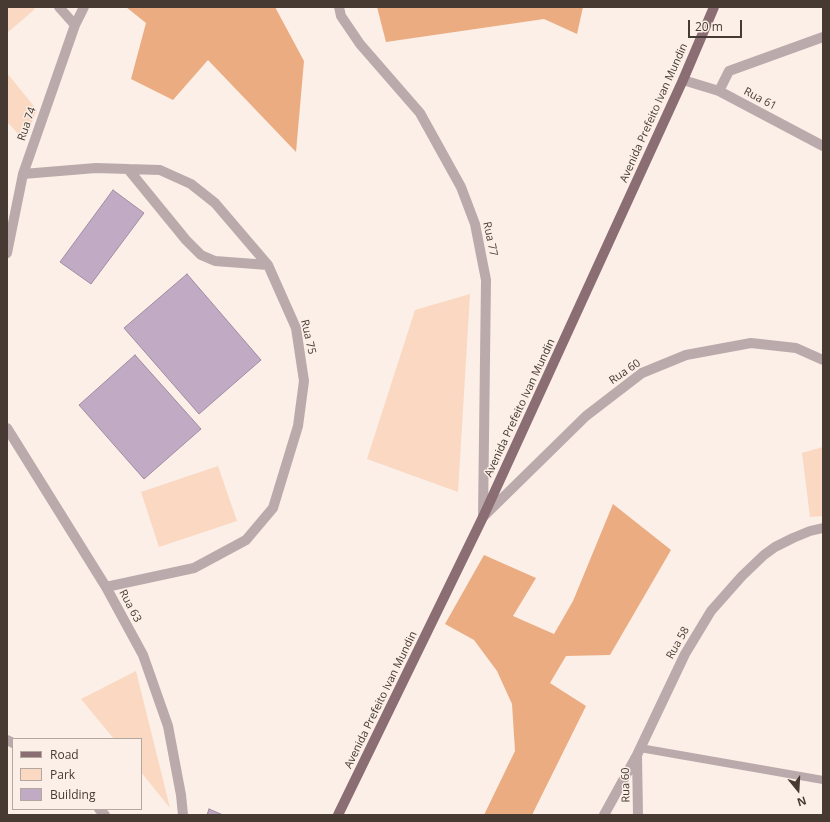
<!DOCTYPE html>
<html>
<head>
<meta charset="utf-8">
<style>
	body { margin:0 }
	#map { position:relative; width:830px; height:822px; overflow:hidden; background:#fbefe7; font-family:"Open Sans",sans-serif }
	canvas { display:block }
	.frame { position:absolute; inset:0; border:8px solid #463a32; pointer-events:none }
	.legend { position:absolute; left:12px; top:738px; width:130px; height:72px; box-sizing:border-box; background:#fbefe7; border:1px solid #b3a79f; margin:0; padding:5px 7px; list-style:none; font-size:12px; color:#463a32 }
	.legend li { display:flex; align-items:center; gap:8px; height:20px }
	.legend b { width:20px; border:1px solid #b3a79f }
	.north { position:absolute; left:778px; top:770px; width:40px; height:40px; -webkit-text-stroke:3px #fbefe7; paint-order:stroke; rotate:162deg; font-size:11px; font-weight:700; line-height:16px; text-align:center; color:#463a32 }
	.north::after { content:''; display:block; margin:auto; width:14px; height:18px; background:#463a32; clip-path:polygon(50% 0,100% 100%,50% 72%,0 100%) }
	.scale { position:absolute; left:688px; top:20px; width:54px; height:18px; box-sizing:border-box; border:2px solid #463a32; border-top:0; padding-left:5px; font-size:12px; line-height:14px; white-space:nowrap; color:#463a32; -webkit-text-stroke:3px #fbefe7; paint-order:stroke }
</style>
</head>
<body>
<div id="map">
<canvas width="830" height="822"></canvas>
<div class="frame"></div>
<ul class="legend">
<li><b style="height:5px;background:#8b6e73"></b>Road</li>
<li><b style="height:11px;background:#fad8c2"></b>Park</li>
<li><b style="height:11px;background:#c1aac3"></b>Building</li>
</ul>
<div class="north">N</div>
<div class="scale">20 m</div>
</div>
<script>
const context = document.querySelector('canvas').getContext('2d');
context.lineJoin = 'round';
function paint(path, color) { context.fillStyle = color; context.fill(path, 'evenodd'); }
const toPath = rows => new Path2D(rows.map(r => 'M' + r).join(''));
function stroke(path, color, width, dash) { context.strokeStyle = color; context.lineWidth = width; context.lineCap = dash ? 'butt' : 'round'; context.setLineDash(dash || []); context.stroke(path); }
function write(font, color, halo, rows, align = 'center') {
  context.font = font + ' "Open Sans",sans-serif'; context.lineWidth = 3; context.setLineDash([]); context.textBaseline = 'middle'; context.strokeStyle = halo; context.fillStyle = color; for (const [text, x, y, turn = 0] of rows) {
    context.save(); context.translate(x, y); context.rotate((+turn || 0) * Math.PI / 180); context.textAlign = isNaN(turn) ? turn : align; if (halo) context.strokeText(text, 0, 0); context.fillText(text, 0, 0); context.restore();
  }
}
const green = toPath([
	[7,7,33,7,35,9,7,33],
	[7,73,37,110,24,140,7,122],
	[470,294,458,492,367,459,415,310],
	[823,447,823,516,810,517,802,453],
	[218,466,237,521,159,547,141,492],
	[136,671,170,808,141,772,141,739,114,739,81,699]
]);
const forest = toPath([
	[126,7,275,7,304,61,296,152,208,60,173,100,131,79,146,23],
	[377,7,583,7,577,34,544,19,386,42],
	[613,504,671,550,610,655,566,656,550,683,586,706,532,815,484,815,515,751,512,704,497,671,474,640,445,624,484,555,536,578,513,616,554,634,573,601]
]);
const building = toPath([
	[113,190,144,213,91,284,60,262,113,190],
	[187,274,261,360,199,414,124,328,187,274],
	[135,355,201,429,144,479,79,405,135,355],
	[209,809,223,815,207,815,209,809]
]);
const service = toPath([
	[640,748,823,780]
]);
const minor = toPath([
	[59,7,75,25],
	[339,7,341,16,360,44,420,113,461,187,475,224,486,280,483,517],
	[683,80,719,91,823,146],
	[719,91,729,71,823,37],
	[128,169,186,240,201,255,215,261,268,265],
	[23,174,96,168,160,170,191,184,215,203,268,265,296,328,304,381,298,426,273,508,246,540,194,568,106,587],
	[7,253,23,174,75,25,84,7],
	[7,428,106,587,143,655,168,726,181,795,183,815],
	[483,517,586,416,642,373,686,355,751,343,796,348,823,360],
	[7,740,13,743],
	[637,755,638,815],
	[99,809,105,815],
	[604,815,637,755,685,654,711,611,742,576,764,555,775,547,793,538,810,531,823,528]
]);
const primary = toPath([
	[338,815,483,517,683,80,714,7]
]);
const streetNames = [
	["Rua 61",760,99,28],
	["Avenida Prefeito Ivan Mundin",654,113,-66],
	["Rua 74",27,124,-71],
	["Rua 77",490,239,78],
	["Rua 75",308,337,77],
	["Rua 60",625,372,-34],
	["Avenida Prefeito Ivan Mundin",520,408,-65],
	["Rua 63",130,606,62],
	["Rua 58",678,643,-61],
	["Avenida Prefeito Ivan Mundin",381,700,-64],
	["Rua 60",626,785,-91]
];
paint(green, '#fad8c2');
paint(forest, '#ebac82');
paint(building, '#c1aac3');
stroke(building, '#a28ba3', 1);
stroke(service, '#baaaac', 8);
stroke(minor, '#baaaac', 10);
stroke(primary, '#8b6e73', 10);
write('11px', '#463a32', '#fbefe7', streetNames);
</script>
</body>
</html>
